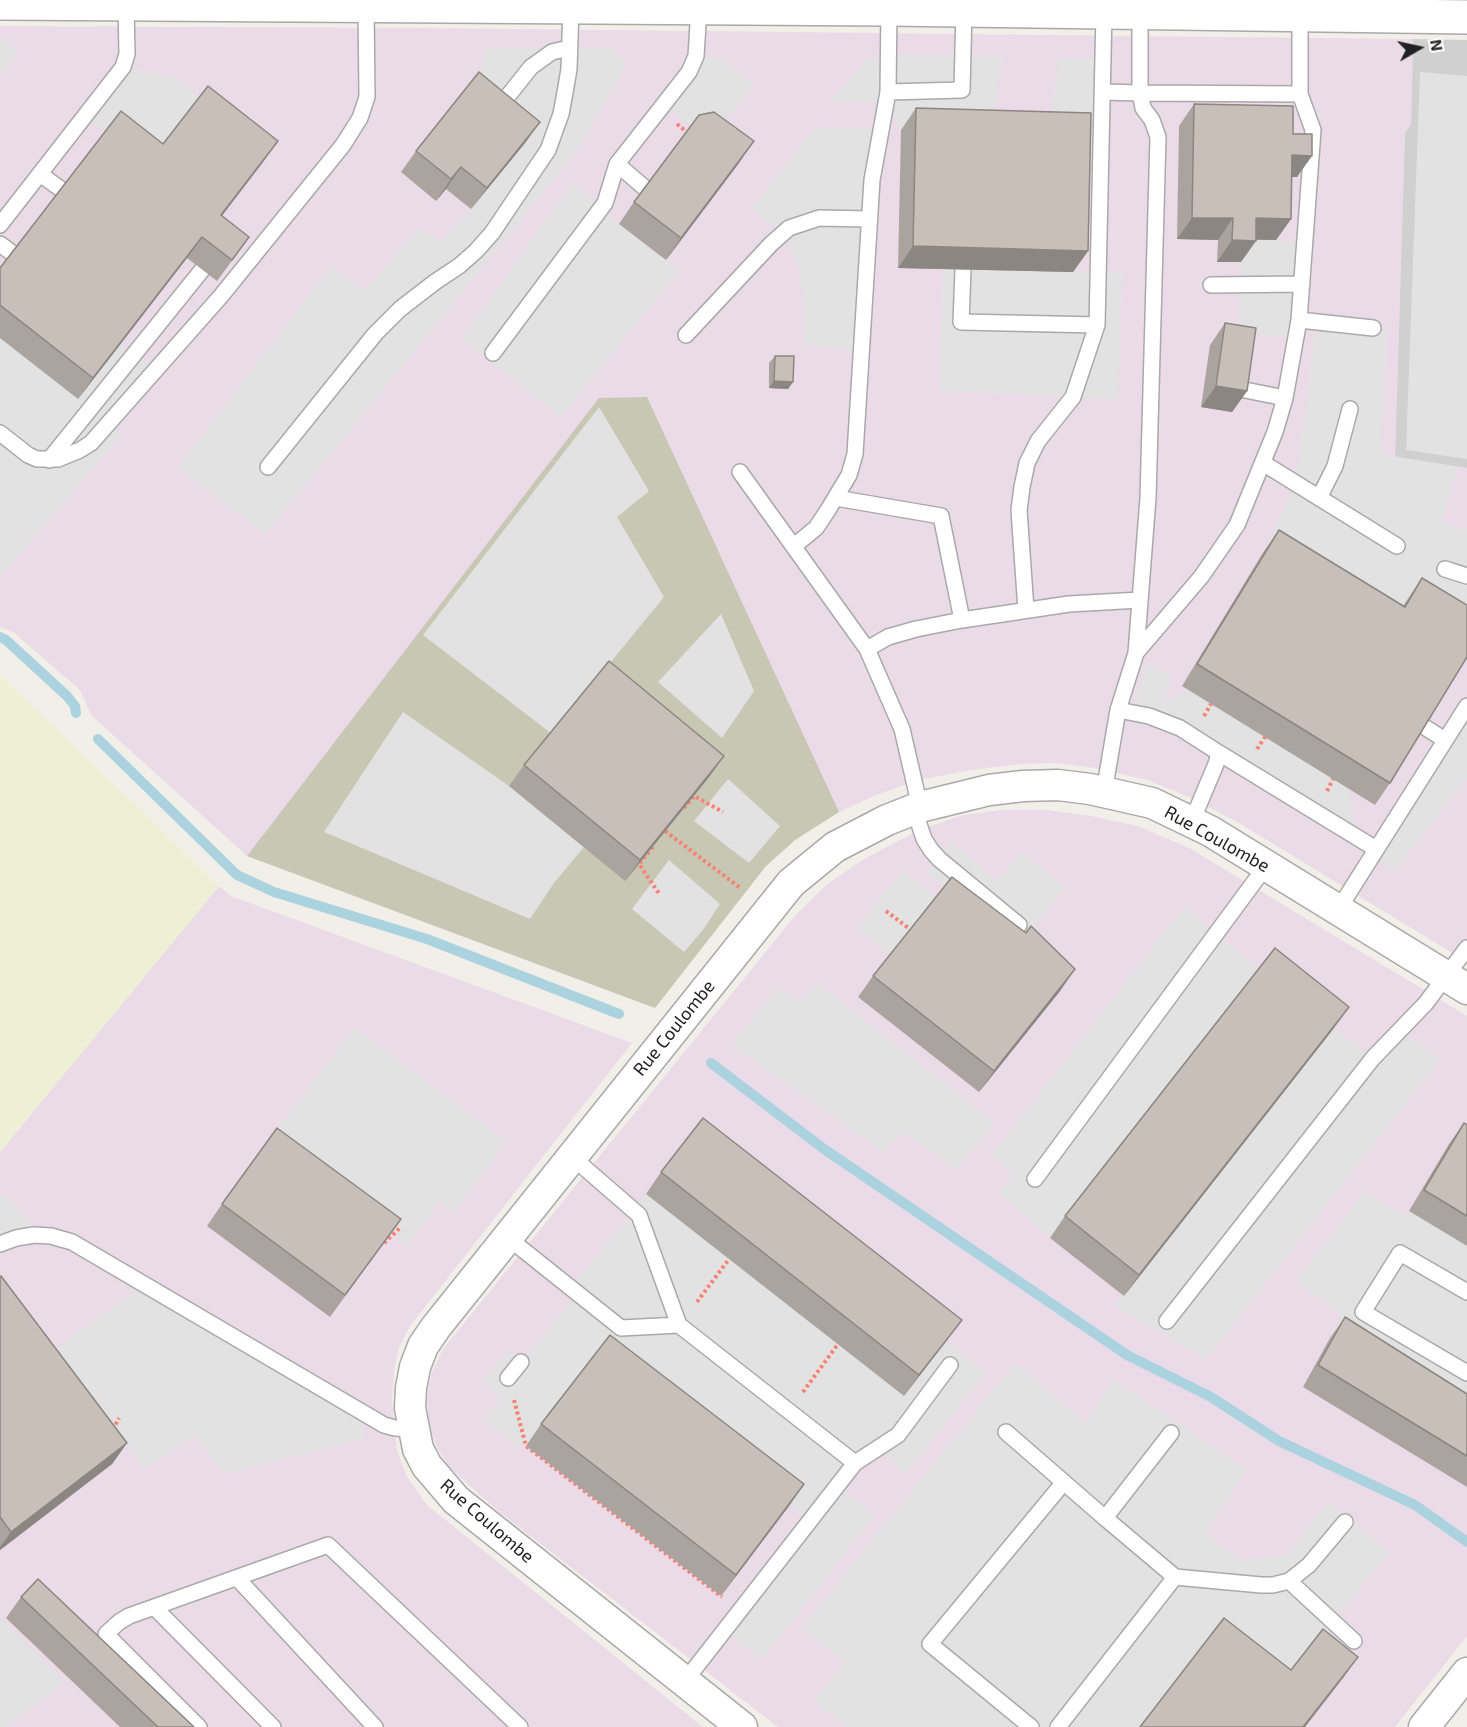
<!DOCTYPE html>
<html>
<head>
<meta charset="utf-8">
<style>
	body { margin:0 }
	#map { position:relative; width:1467px; height:1727px; overflow:hidden; background:#f2efe9; font-family:"Exo 2",sans-serif }
	canvas { display:block }
	.north { position:absolute; left:1389px; top:18px; width:60px; height:60px; -webkit-text-stroke:4px #fff; paint-order:stroke; rotate:81deg; font-size:16px; font-weight:700; line-height:24px; text-align:center; color:#222 }
	.north::after { content:''; display:block; margin:auto; width:21px; height:27px; background:#222; clip-path:polygon(50% 0,100% 100%,50% 72%,0 100%) }
</style>
</head>
<body>
<div id="map">
<canvas width="1467" height="1727"></canvas>
<div class="north">N</div>
</div>
<script>
const context = document.querySelector('canvas').getContext('2d');
context.lineJoin = 'round';
function paint(path, color) { context.fillStyle = color; context.fill(path, 'evenodd'); }
const toPath = rows => new Path2D(rows.map(r => 'M' + r).join(''));
function stroke(path, color, width, dash) { context.strokeStyle = color; context.lineWidth = width; context.lineCap = dash ? 'butt' : 'round'; context.setLineDash(dash || []); context.stroke(path); }
function write(font, color, halo, rows, align = 'center') {
  context.font = font + ' "Exo 2",sans-serif'; context.lineWidth = 4.5; context.setLineDash([]); context.textBaseline = 'middle'; context.strokeStyle = halo; context.fillStyle = color; for (const [text, x, y, turn = 0] of rows) {
    context.save(); context.translate(x, y); context.rotate((+turn || 0) * Math.PI / 180); context.textAlign = isNaN(turn) ? turn : align; if (halo) context.strokeText(text, 0, 0); context.fillText(text, 0, 0); context.restore();
  }
}
const industrial = toPath([
	[0,26,426,28,1413,39,1411,126,1405,132,1395,457,1467,468,1467,962,1239,823,1191,798,1147,780,1094,768,1057,763,1020,764,971,770,919,780,876,795,839,812,795,840,766,866,655,1008,247,856,91,715,80,690,13,632,0,627],
	[1002,810,1047,810,1091,816,1138,826,1191,849,1467,1016,1467,1636,1395,1727,778,1727,498,1511,450,1468,437,1448,429,1425,427,1399,431,1374,443,1349,794,917,825,886,859,862,892,844,925,828,963,815],
	[219,886,231,896,632,1043,410,1326,399,1347,394,1371,392,1400,394,1421,397,1451,407,1477,427,1505,703,1727,0,1727,0,1152]
]);
const religious = toPath([
	[1413,39,1467,40,1467,468,1395,457,1405,132,1411,125]
]);
const construction = toPath([
	[647,397,839,812,795,840,766,866,655,1008,247,856,599,398]
]);
const farmland = toPath([
	[0,675,219,886,0,1152]
]);
const parking = toPath([
	[0,39,5,39,19,53,0,75],
	[569,48,611,49,628,63,575,153,266,534,177,468,330,267,363,291,420,228,442,242,525,144,492,116,481,74,486,49],
	[889,54,1003,56,990,132,901,130,887,102,830,102,867,59],
	[696,56,722,59,754,85,710,142,664,105],
	[1104,58,1102,131,1049,126,1059,59],
	[123,67,174,78,200,97,148,165,85,116],
	[1420,72,1467,76,1467,459,1406,450],
	[815,127,882,129,861,351,803,345,805,308,798,265,783,233,751,209],
	[572,183,619,224,679,271,561,417,462,339],
	[1241,239,1305,242,1296,337,1238,333],
	[943,269,1122,273,1118,399,939,391],
	[1315,322,1387,330,1381,454,1458,467,1441,522,1467,530,1467,636,1390,628,1264,551,1295,483,1309,386],
	[0,338,120,344,155,370,108,424,122,435,0,577],
	[599,407,649,491,617,517,664,597,552,734,423,635],
	[721,614,754,691,722,738,658,682],
	[1147,664,1173,678,1160,703,1189,690,1349,788,1356,837,1180,728,1131,713],
	[1467,706,1467,778,1395,870,1372,856],
	[403,712,509,786,584,847,554,883,530,919,324,832],
	[728,779,780,826,749,863,694,821],
	[953,842,997,881,1021,852,1066,888,1015,948,1000,932,928,872],
	[669,860,720,904,703,930,684,952,632,909],
	[902,871,937,898,891,956,856,927],
	[1184,907,1260,970,1050,1238,998,1192,1013,1172,991,1156],
	[817,983,995,1123,957,1170,901,1131,884,1152,731,1045,777,987,801,1003],
	[354,1027,506,1141,455,1212,440,1201,407,1246,382,1226,262,1149],
	[1334,1028,1373,1058,1401,1031,1440,1059,1207,1359,1114,1306],
	[1364,1192,1405,1216,1409,1211,1467,1246,1467,1410,1342,1326,1341,1317,1338,1311,1300,1285,1299,1277],
	[5,1194,41,1235,0,1244,0,1199],
	[646,1194,904,1396,946,1341,986,1373,906,1473,870,1443,838,1486,875,1515,762,1660,724,1631,810,1520,594,1356,526,1446,518,1446,483,1419,501,1396,481,1382,507,1351,521,1362,577,1293,571,1288],
	[144,1285,367,1416,361,1440,225,1474,194,1436,144,1469,53,1350],
	[1015,1363,1086,1423,1113,1380,1247,1470,1206,1531,1221,1546,1244,1560,1286,1555,1328,1502,1389,1552,1276,1692,1142,1727,847,1727,815,1702,844,1662,802,1627],
	[0,1618,65,1683,6,1727,0,1727]
]);
const stream = toPath([
	[0,637,6,640,67,696,75,706,76,713],
	[98,739,237,875,274,892,427,939,619,1014],
	[711,1063,824,1149,1127,1355,1211,1397,1279,1441,1415,1505,1467,1542]
]);
const path = toPath([
	[677,124,690,135],
	[1204,716,1211,704],
	[1257,749,1265,737],
	[1327,791,1333,779],
	[684,808,694,796,723,812],
	[665,831,739,887],
	[653,847,639,864,660,895],
	[886,911,911,930],
	[384,1243,401,1227],
	[697,1302,729,1259],
	[803,1392,838,1344],
	[514,1400,526,1446,722,1597],
	[113,1430,119,1418]
]);
const service = toPath([
	[889,9,888,92,962,90,964,10],
	[1140,13,1140,93,1300,94],
	[1103,92,1140,93,1143,108,1152,120,1158,137,1148,498,1136,653,1118,710],
	[496,111,531,67,552,52,569,48],
	[617,164,646,189],
	[40,174,62,190],
	[0,225,123,67,127,54,126,4],
	[0,244,12,253],
	[963,270,961,322,1097,325,1104,12],
	[1211,285,1302,284],
	[1299,320,1373,328],
	[686,335,771,244,789,228,819,218,869,219],
	[493,353,605,203,617,164,689,72,696,56,699,8],
	[1235,388,1285,398],
	[0,433,28,455,37,459,58,459,80,450,91,443,221,296,343,145,360,118,367,97,366,5],
	[49,460,202,270],
	[1263,463,1397,546],
	[268,467,375,334,400,309,435,282,459,266,476,251,492,233,548,150,561,114,566,87,569,69,571,6],
	[740,472,867,649,902,729,920,807],
	[836,498,941,516,962,620],
	[1319,498,1335,466,1350,409],
	[794,546,816,528,828,510,849,475,855,454,872,180,888,92],
	[1445,569,1467,576],
	[1026,610,1019,510,1022,487,1027,463,1038,441,1073,397,1097,325],
	[867,649,888,637,916,629,962,620,1069,604,1140,600],
	[1136,653,1201,577,1237,525,1275,432,1285,398,1299,320,1313,130,1300,94,1300,15],
	[1423,726,1445,740],
	[1219,753,1376,849],
	[1104,792,1118,710,1149,716,1180,728,1219,753,1216,764,1192,821],
	[914,809,924,839,931,850,939,859,1019,925],
	[1338,910,1467,706],
	[571,1156,639,1215,679,1325,855,1463,685,1681],
	[1035,1179,1266,866],
	[507,1237,621,1328,679,1325],
	[0,1244,16,1238,34,1235,51,1236,72,1242,384,1425,395,1428,413,1429],
	[1467,1292,1400,1253,1363,1312,1467,1373],
	[1167,1321,1373,1058,1426,1003,1467,948],
	[508,1378,521,1362],
	[1006,1432,1105,1518],
	[1171,1433,1105,1518,1175,1577],
	[855,1463,898,1435,950,1365],
	[237,1578,375,1727],
	[1289,1581,1354,1641],
	[154,1607,273,1727],
	[199,1727,106,1634,119,1622,129,1616,328,1545,520,1727],
	[1031,1727,930,1644,1064,1482],
	[1058,1727,1175,1577,1261,1585,1273,1585,1289,1581,1309,1565,1345,1522]
]);
const minor = toPath([
	[742,1727,456,1500,427,1466,418,1449,410,1408,411,1388,415,1367,423,1346,436,1327,791,883,835,847,887,820,920,807,989,790,1023,786,1058,785,1090,789,1152,803,1210,831,1467,989],
	[1424,1727,1467,1673]
]);
const tertiary = toPath([
	[0,3,889,9,1467,17]
]);
const wall = toPath([
	[1194,104,1293,134,1297,177,1291,177,1291,219,1276,240,1256,240,1241,262,1217,262,1218,240,1177,239,1179,126],
	[916,108,1088,251,1073,272,898,268,901,130],
	[540,122,525,143,471,209,446,189,436,201,401,172,416,151],
	[263,162,222,216,234,258,217,281,187,258,78,399,0,338,0,268],
	[739,163,666,260,619,224,634,202],
	[1225,323,1247,391,1232,412,1201,407,1210,345],
	[775,356,793,382,788,389,769,388,769,363],
	[1279,530,1403,606,1422,578,1390,783,1375,805,1182,686,1264,551],
	[724,756,709,777,625,881,509,786,524,765],
	[1075,969,1060,991,979,1092,858,997,873,976],
	[1334,1028,1124,1296,1050,1238,1065,1216],
	[1464,1123,1467,1125,1467,1246,1409,1211,1449,1144],
	[661,1172,946,1341,904,1396,646,1194],
	[222,1204,401,1219,330,1317,207,1226],
	[0,1277,127,1443,112,1464,0,1550],
	[1345,1317,1467,1394,1467,1487,1303,1387,1330,1338],
	[541,1424,804,1484,789,1506,721,1596,526,1446],
	[21,1597,194,1727,120,1727,6,1618]
]);
const shadedWall = toPath([
	[540,122,525,143,471,209,487,188],
	[278,141,263,162,206,236,221,215],
	[754,141,739,163,666,260,681,238],
	[1292,155,1312,156,1297,177,1277,177],
	[461,167,446,189,436,201,451,179],
	[1192,218,1233,218,1218,240,1177,239],
	[1256,218,1291,219,1276,240,1241,239],
	[202,237,187,258,78,399,93,378],
	[1232,240,1256,241,1241,262,1217,262],
	[913,246,1088,251,1073,272,898,268],
	[774,381,793,382,788,389,769,388],
	[1216,386,1247,391,1232,412,1201,407],
	[724,756,709,777,625,881,640,860],
	[1075,969,1060,991,979,1092,994,1071],
	[1349,1007,1334,1028,1124,1296,1139,1275],
	[962,1320,946,1341,904,1396,919,1375],
	[127,1443,112,1464,0,1550,0,1547,11,1532],
	[804,1484,789,1506,721,1596,736,1575],
	[1358,1657,1343,1678,1305,1727,1303,1727]
]);
const building = toPath([
	[479,72,540,122,487,188,461,167,451,179,416,151,479,72],
	[208,86,278,141,221,215,249,237,232,260,202,237,93,378,0,305,0,268,121,111,163,144,208,86],
	[1194,104,1293,106,1293,134,1312,134,1312,156,1292,155,1291,219,1256,218,1256,241,1232,240,1233,218,1192,218,1194,104],
	[916,108,1091,113,1088,251,913,246,916,108],
	[714,112,754,141,681,238,634,202,699,115,714,112],
	[1225,323,1256,328,1247,391,1216,386,1225,323],
	[775,356,794,356,793,382,774,381,775,356],
	[1279,530,1405,607,1422,578,1467,605,1467,657,1390,783,1197,664,1279,530],
	[609,661,724,756,640,860,524,765,609,661],
	[952,877,1026,933,1031,926,1075,969,994,1071,873,976,952,877],
	[1275,948,1349,1007,1139,1275,1065,1216,1275,948],
	[703,1118,962,1320,919,1375,661,1172,703,1118],
	[1464,1123,1467,1125,1467,1216,1424,1190,1464,1123],
	[277,1128,401,1219,345,1295,222,1204,277,1128],
	[1,1276,127,1443,11,1532,0,1517,0,1277,1,1276],
	[1345,1317,1467,1394,1467,1456,1318,1365,1345,1317],
	[610,1335,804,1484,736,1575,541,1424,610,1335],
	[38,1579,194,1727,158,1727,21,1597,38,1579],
	[1224,1618,1291,1670,1323,1629,1358,1657,1303,1727,1140,1727,1224,1618]
]);
const streetNames = [
	["Rue Coulombe",1217,839,29],
	["Rue Coulombe",674,1028,-51],
	["Rue Coulombe",487,1521,41]
];
paint(industrial, '#ebdbe8');
paint(religious, '#d0d0d0');
paint(construction, '#c7c7b4');
paint(farmland, '#eef0d5');
paint(parking, '#e2e2e2');
stroke(stream, '#aad3df', 10);
stroke(service, '#a9a9a9', 18);
stroke(minor, '#a9a9a9', 33);
stroke(tertiary, '#a9a9a9', 36);
stroke(path, '#fa8072', 4, [3, 3]);
stroke(service, '#fff', 15);
stroke(minor, '#fff', 30);
stroke(tertiary, '#fff', 33);
paint(wall, '#aba49e');
paint(shadedWall, '#8b8681');
paint(building, '#c7bfb8');
stroke(building, '#8b8681', 1.5);
write('18px', '#222', '#fff', streetNames);
</script>
</body>
</html>
